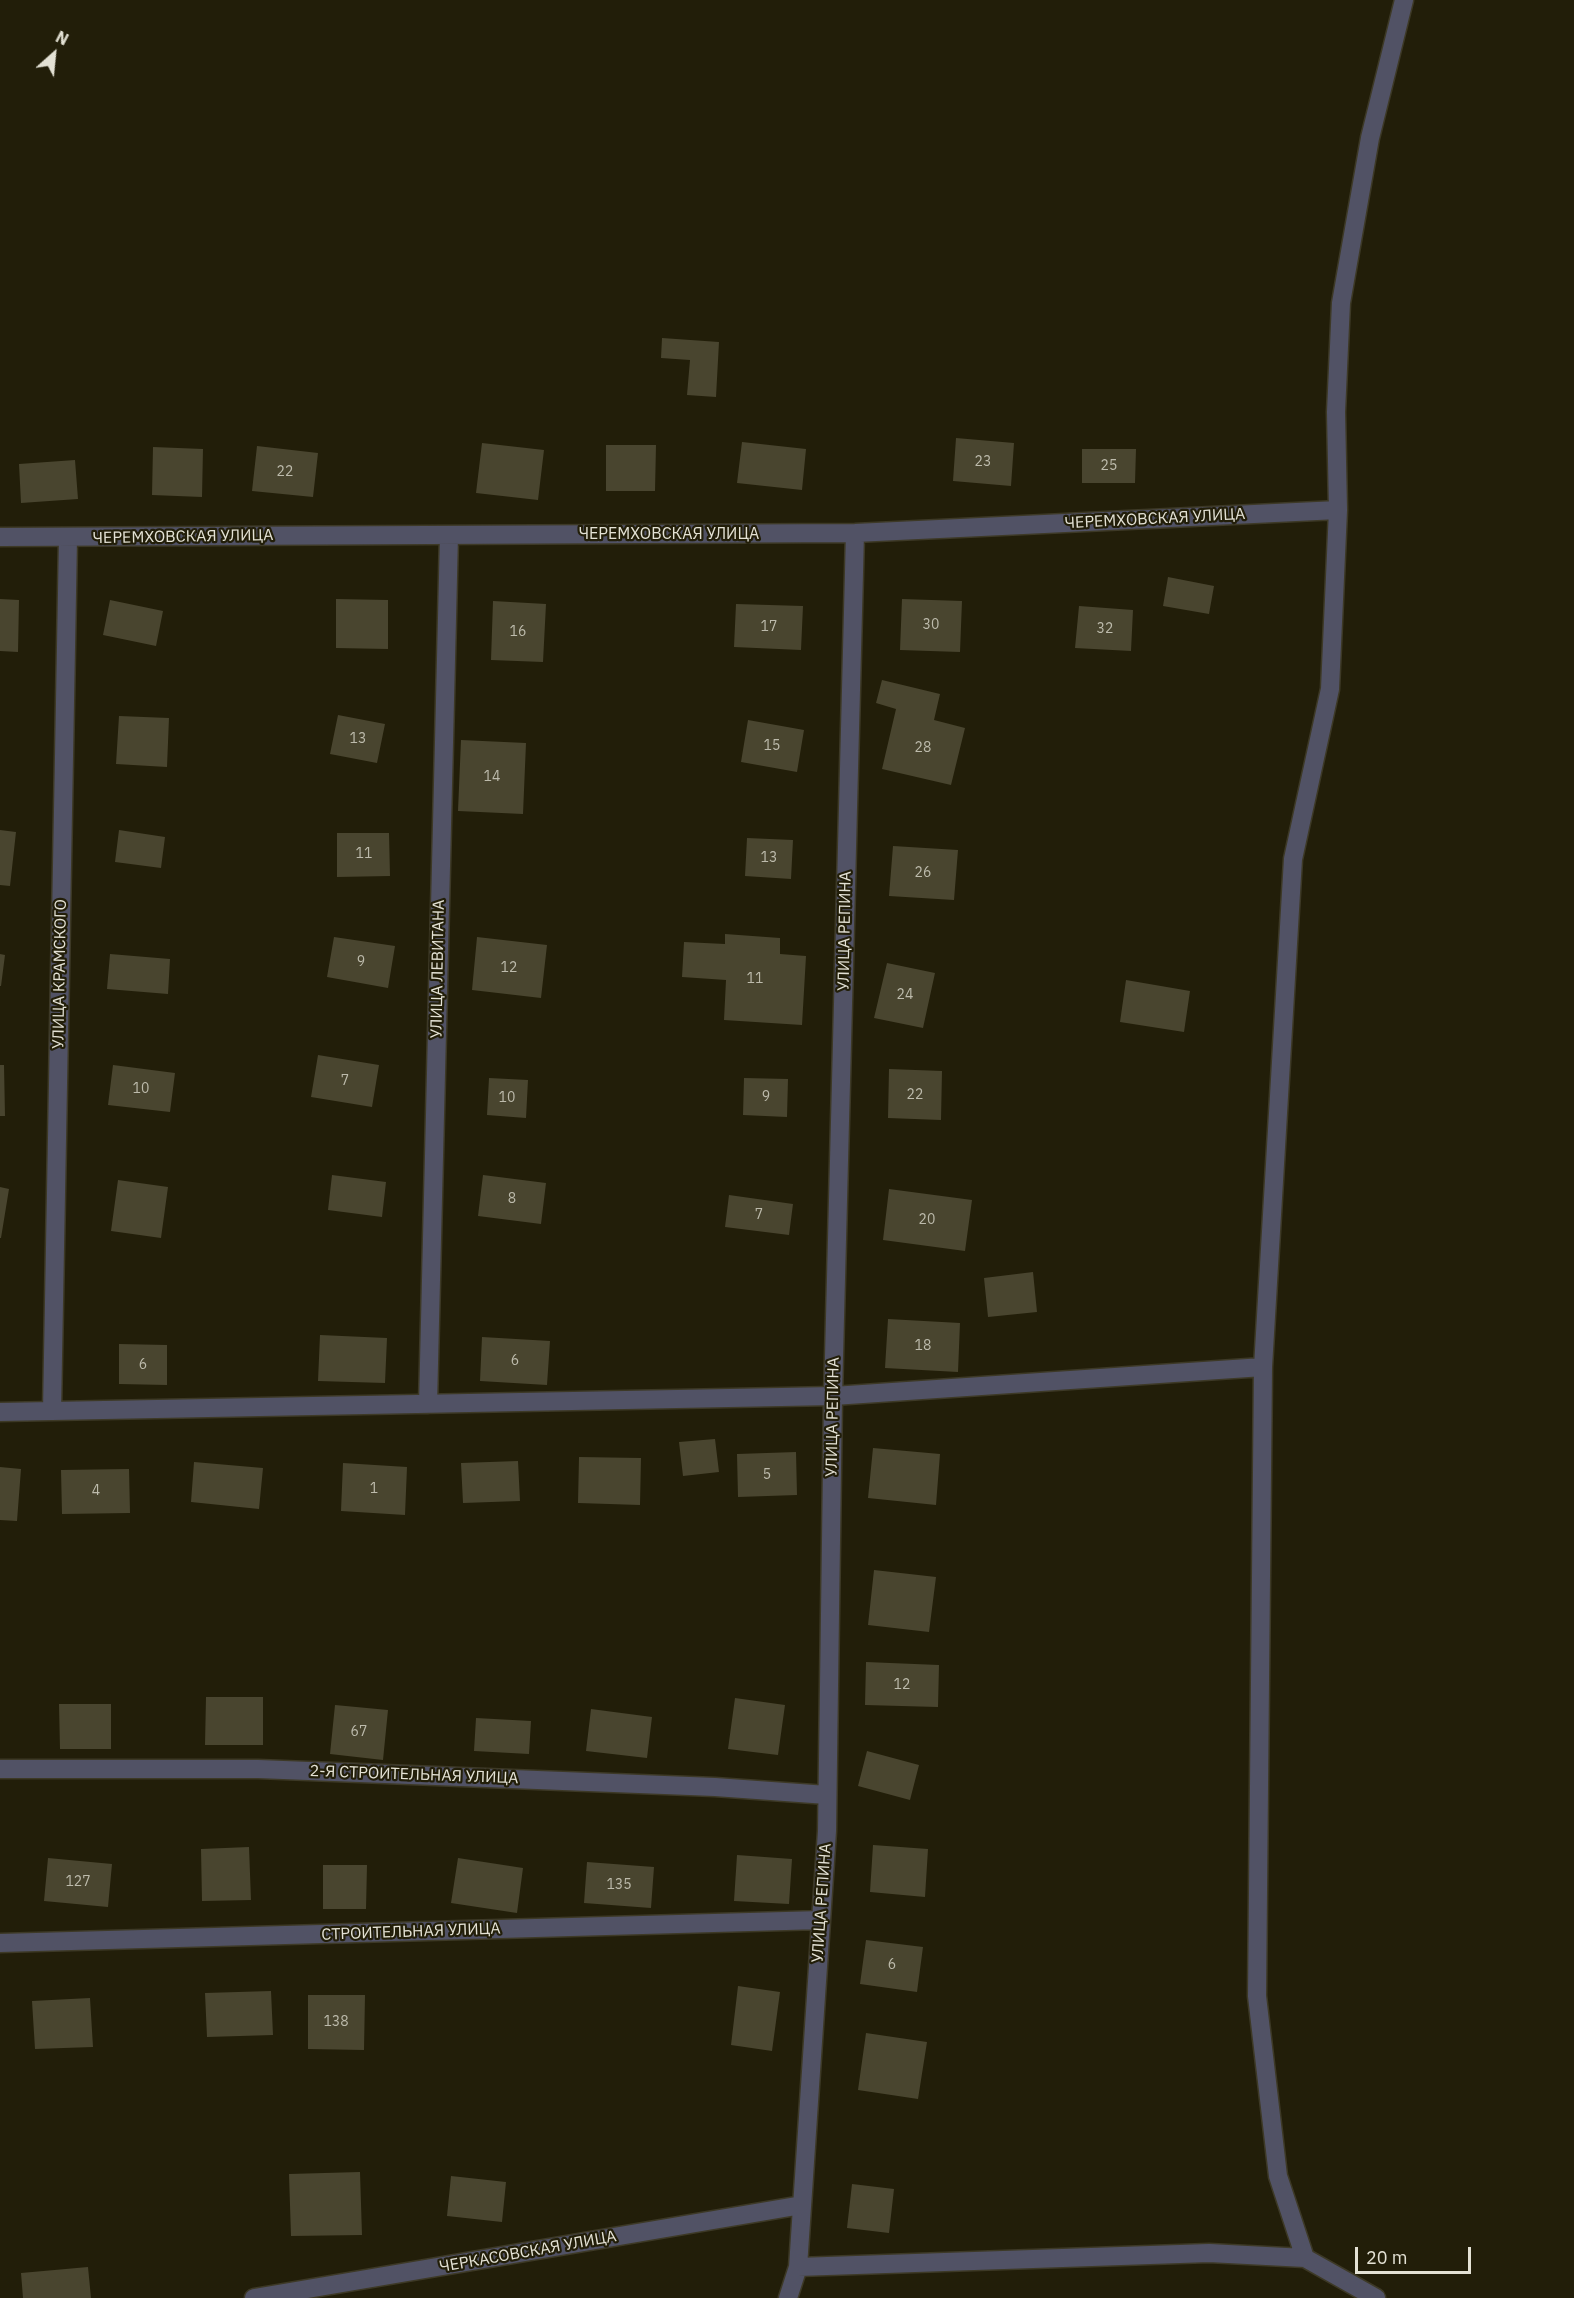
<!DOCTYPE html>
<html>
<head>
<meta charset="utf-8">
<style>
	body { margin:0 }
	#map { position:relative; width:1574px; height:2298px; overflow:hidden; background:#221e09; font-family:"IBM Plex Sans",sans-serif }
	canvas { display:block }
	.north { position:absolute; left:24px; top:24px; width:60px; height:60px; -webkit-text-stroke:4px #221e09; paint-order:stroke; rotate:27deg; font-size:16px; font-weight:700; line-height:24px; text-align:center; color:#e4e2d5 }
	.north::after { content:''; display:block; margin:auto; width:21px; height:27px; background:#e4e2d5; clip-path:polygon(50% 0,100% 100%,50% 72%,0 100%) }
	.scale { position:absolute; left:1355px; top:2247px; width:116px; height:27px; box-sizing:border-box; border:3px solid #e4e2d5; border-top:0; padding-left:8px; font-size:18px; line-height:21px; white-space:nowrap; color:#e4e2d5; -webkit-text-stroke:4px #221e09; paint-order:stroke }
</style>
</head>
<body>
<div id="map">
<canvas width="1574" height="2298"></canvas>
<div class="north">N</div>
<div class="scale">20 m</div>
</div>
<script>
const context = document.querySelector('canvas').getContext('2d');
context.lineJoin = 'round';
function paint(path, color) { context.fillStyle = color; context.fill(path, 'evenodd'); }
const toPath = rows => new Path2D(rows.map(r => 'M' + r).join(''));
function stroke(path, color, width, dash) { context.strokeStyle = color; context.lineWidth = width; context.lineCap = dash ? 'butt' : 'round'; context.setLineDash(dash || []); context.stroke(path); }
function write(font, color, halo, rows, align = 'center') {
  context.font = font + ' "IBM Plex Sans",sans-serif'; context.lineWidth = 4.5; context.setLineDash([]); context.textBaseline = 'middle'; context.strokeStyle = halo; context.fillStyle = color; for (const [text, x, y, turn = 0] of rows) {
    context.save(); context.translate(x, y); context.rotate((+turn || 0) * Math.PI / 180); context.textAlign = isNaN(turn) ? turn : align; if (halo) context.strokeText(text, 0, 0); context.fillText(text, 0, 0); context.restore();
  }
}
const building = toPath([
	[662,338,719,342,716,397,687,395,690,360,661,358],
	[956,438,1014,443,1011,486,953,481],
	[742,442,806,449,802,490,737,483],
	[482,443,544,450,538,500,476,493],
	[606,445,656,445,655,491,606,491],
	[257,446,318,453,313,497,252,491],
	[153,447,203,449,202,497,152,495],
	[1082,449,1136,449,1135,483,1082,483],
	[75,460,78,499,21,503,19,464],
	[1168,577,1214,586,1209,614,1163,606],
	[0,599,19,600,18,652,0,651],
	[336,599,388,600,388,649,336,648],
	[902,599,962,601,960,652,900,650],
	[110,600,163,611,156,646,103,635],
	[493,601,546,604,543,662,491,660],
	[736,604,803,606,801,650,734,647],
	[1079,606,1133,610,1131,651,1075,648],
	[882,680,940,694,934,720,965,728,951,785,882,769,896,709,876,703],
	[338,715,385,724,377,763,330,754],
	[119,716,169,718,167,767,116,764],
	[748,720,804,730,797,772,741,762],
	[461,740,526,743,523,814,458,811],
	[0,830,16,832,10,886,0,885],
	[119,830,165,837,161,868,115,862],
	[337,833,389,833,390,876,337,877],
	[747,838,793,840,791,879,745,876],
	[893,846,958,850,954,900,889,896],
	[725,934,780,938,780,954,806,956,802,1025,724,1020,726,980,682,977,684,942,725,944],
	[334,937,395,946,388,988,327,977],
	[477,937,547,945,541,998,472,990],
	[0,954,5,955,1,986,0,986],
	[110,954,170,959,168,994,107,989],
	[887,963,935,973,923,1028,874,1018],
	[1126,980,1190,991,1184,1032,1120,1022],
	[318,1055,379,1065,372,1107,311,1097],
	[0,1065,4,1065,5,1116,0,1116],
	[113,1065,175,1073,170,1112,108,1105],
	[889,1069,942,1071,941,1120,888,1118],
	[489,1078,528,1080,526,1118,487,1115],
	[744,1078,788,1079,787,1117,743,1115],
	[332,1175,386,1182,382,1217,328,1210],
	[483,1175,546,1183,541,1224,478,1216],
	[118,1180,168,1187,161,1238,111,1231],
	[0,1187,9,1189,1,1238,0,1238],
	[889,1189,972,1200,965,1251,883,1240],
	[729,1195,793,1204,789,1235,725,1227],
	[1033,1272,1037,1312,988,1317,984,1278],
	[888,1319,960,1323,958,1372,885,1368],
	[320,1335,387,1338,385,1383,318,1381],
	[482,1337,550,1341,547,1385,480,1381],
	[119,1344,167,1345,167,1385,119,1384],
	[715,1439,719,1472,683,1476,679,1442],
	[873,1448,940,1454,936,1505,868,1498],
	[796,1452,797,1495,738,1497,737,1454],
	[579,1457,641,1458,640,1505,578,1503],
	[518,1461,520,1501,463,1503,461,1463],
	[194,1462,263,1468,259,1509,191,1502],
	[343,1463,407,1467,405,1515,341,1511],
	[0,1467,21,1469,17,1521,0,1520],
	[129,1469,130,1513,62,1514,61,1470],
	[874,1570,936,1577,929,1632,868,1625],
	[866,1662,939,1665,938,1707,865,1705],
	[206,1697,263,1697,263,1745,205,1745],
	[735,1698,785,1705,778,1755,728,1749],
	[59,1704,111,1704,111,1749,60,1749],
	[335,1705,388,1710,383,1760,330,1754],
	[591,1709,652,1717,647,1758,586,1751],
	[476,1718,531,1721,529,1754,474,1751],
	[867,1751,919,1765,910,1800,858,1786],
	[873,1845,928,1849,925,1897,870,1892],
	[249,1847,251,1900,202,1901,201,1849],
	[737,1855,792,1859,789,1904,734,1901],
	[48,1858,112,1864,108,1907,44,1901],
	[458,1858,523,1868,517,1913,451,1903],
	[587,1862,654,1867,651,1908,584,1903],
	[323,1865,367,1865,366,1909,323,1909],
	[866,1940,923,1947,917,1992,860,1984],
	[738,1986,780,1992,772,2051,731,2045],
	[271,1991,273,2035,207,2037,205,1993],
	[308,1995,365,1995,364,2050,308,2049],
	[90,1998,93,2047,35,2049,32,2001],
	[866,2033,927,2042,918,2099,858,2090],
	[360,2172,362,2235,291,2236,289,2174],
	[451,2176,506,2182,502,2222,447,2216],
	[852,2184,894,2189,889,2233,847,2228],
	[88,2267,91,2298,23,2298,21,2273]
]);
const minor = toPath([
	[0,537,855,533,1338,510],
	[428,1404,449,535],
	[52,1411,68,538],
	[0,1412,833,1396,1263,1367],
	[0,1769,258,1769,715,1787,827,1795],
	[0,1943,821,1920],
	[1305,2258,1376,2298],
	[798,2267,1209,2253,1305,2258,1278,2176,1257,1996,1263,1367,1293,859,1330,689,1338,510,1336,412,1341,303,1370,138,1404,0],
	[254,2298,802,2205],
	[788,2298,798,2267,827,1831,833,1396,855,533]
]);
const numberNames = [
	["23",983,462],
	["25",1109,466],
	["22",285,472],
	["30",931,625],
	["17",769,627],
	["32",1105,629],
	["16",518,632],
	["13",358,739],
	["15",772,746],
	["28",923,748],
	["14",492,777],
	["11",364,854],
	["13",769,858],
	["26",923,873],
	["9",361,962],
	["12",509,968],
	["11",755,979],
	["24",905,995],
	["7",345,1081],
	["10",141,1089],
	["22",915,1095],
	["9",766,1097],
	["10",507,1098],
	["8",512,1199],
	["7",759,1215],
	["20",927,1220],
	["18",923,1346],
	["6",515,1361],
	["6",143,1365],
	["5",767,1475],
	["1",374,1489],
	["4",96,1491],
	["12",902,1685],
	["67",359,1732],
	["127",78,1882],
	["135",619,1885],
	["6",892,1965],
	["138",336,2022]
];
const streetNames = [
	["ЧЕРЕМХОВСКАЯ УЛИЦА",1155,519,-3],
	["ЧЕРЕМХОВСКАЯ УЛИЦА",669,534],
	["ЧЕРЕМХОВСКАЯ УЛИЦА",183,537,-1],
	["УЛИЦА РЕПИНА",845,931,-89],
	["УЛИЦА ЛЕВИТАНА",438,969,-89],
	["УЛИЦА КРАМСКОГО",60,974,-89],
	["УЛИЦА РЕПИНА",833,1417,-89],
	["2-Я СТРОИТЕЛЬНАЯ УЛИЦА",414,1775,2],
	["УЛИЦА РЕПИНА",822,1903,-86],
	["СТРОИТЕЛЬНАЯ УЛИЦА",411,1932,-2],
	["ЧЕРКАСОВСКАЯ УЛИЦА",528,2252,-10]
];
paint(building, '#49452f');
stroke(minor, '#3d3926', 21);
stroke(minor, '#515265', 18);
write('14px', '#bdbbac', null, numberNames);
write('16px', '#e4e2d5', '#221e09', streetNames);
</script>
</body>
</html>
